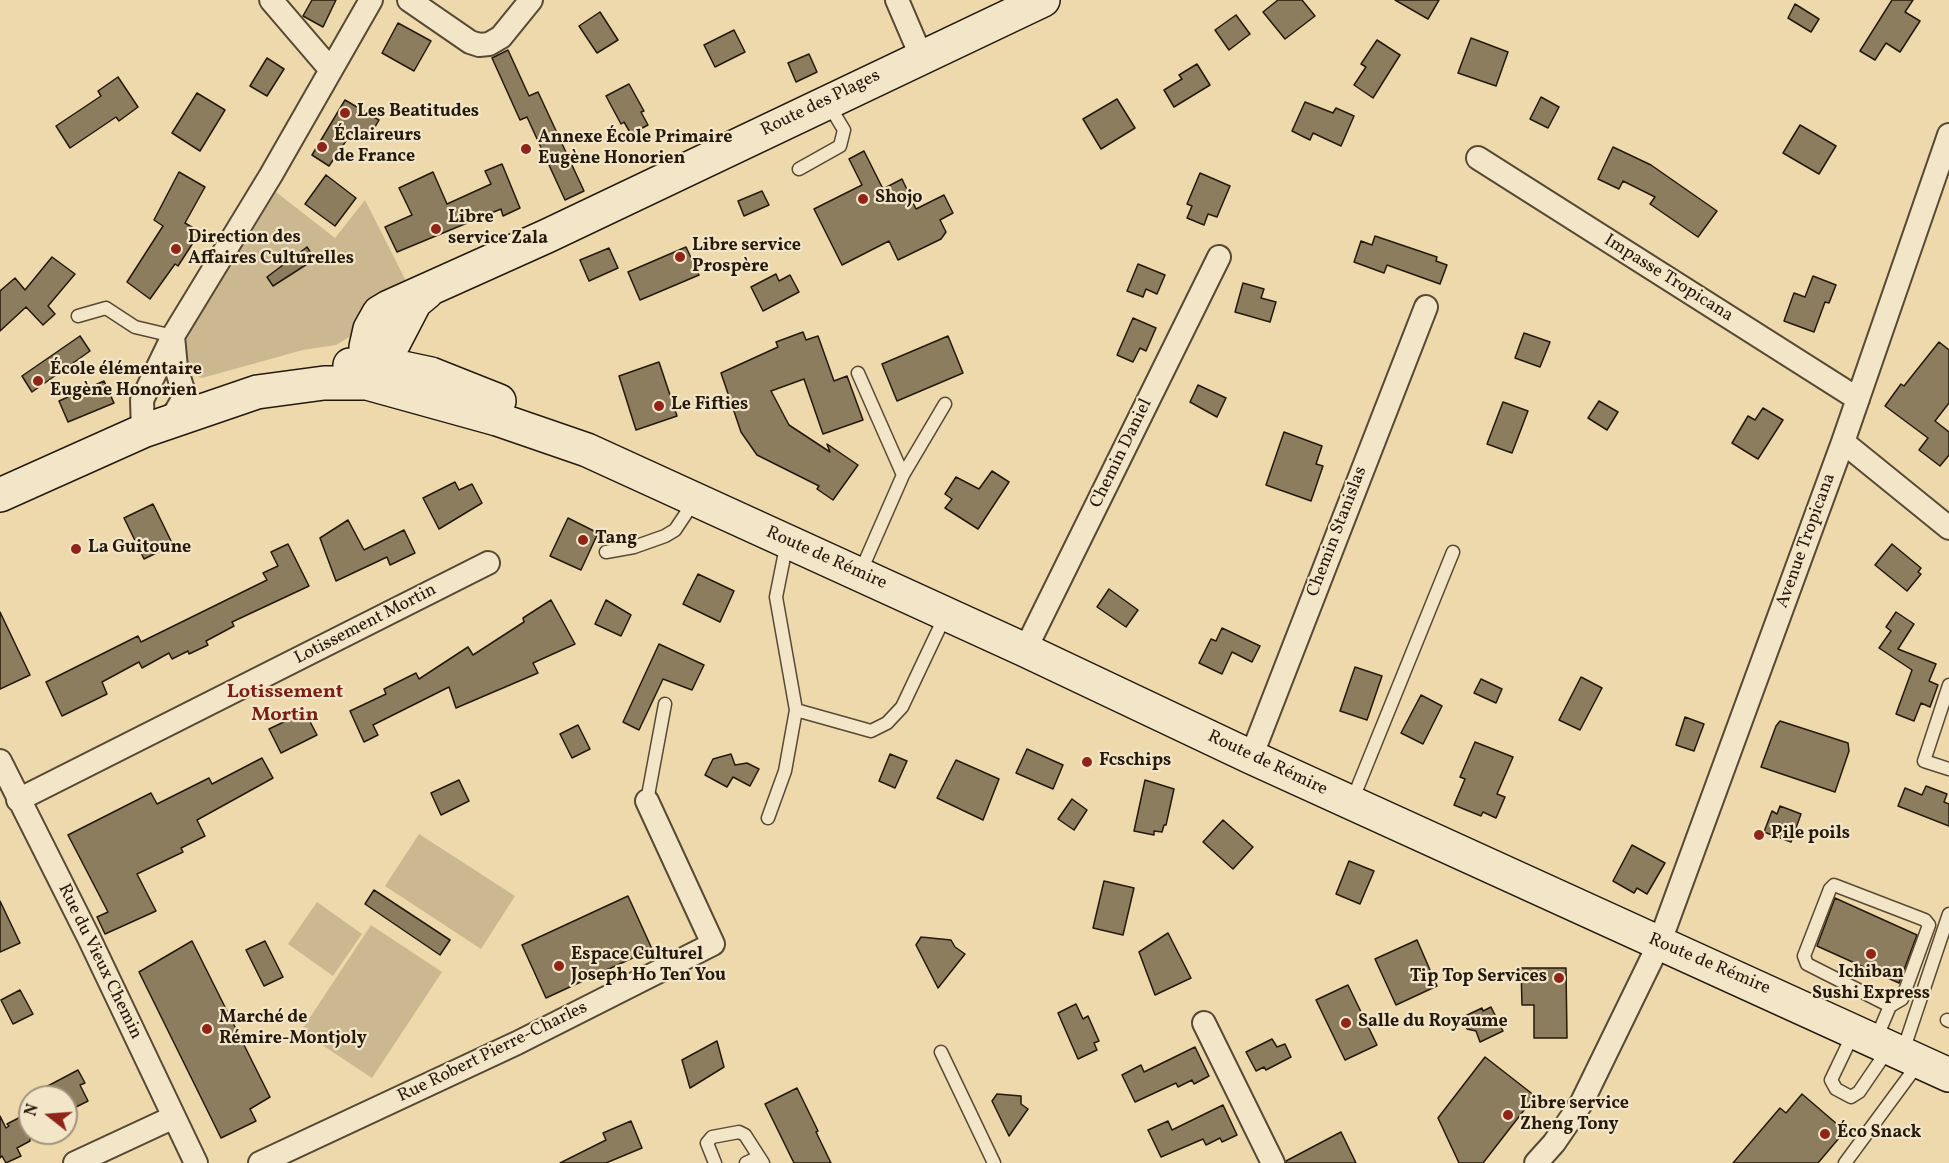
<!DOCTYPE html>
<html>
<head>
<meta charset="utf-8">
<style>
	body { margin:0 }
	#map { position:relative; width:1949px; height:1163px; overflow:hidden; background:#edd9ab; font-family:Vollkorn,serif }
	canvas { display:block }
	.north { position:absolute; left:18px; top:1085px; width:60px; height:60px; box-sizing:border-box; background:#f3e6c8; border:2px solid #a1947d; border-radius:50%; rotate:287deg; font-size:16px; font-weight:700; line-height:24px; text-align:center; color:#25190c }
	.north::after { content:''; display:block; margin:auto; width:21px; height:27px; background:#8f2418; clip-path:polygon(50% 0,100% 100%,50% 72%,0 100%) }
</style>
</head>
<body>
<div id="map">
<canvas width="1949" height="1163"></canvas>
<div class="north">N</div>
</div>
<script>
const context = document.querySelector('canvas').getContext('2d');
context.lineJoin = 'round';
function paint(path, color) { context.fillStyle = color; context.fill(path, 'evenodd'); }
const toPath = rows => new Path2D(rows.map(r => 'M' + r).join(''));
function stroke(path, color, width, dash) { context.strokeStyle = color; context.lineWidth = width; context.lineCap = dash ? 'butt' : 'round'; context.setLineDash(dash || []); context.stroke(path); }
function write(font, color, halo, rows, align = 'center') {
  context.font = font + ' Vollkorn,serif'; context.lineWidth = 4.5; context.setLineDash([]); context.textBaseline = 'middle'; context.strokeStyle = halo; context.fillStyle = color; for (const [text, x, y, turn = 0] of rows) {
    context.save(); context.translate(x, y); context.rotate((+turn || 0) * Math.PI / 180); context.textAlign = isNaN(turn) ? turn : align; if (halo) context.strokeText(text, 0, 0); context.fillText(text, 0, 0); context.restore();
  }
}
const green = toPath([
	[276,192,335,238,365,200,407,283,366,305,355,319,351,336,336,345,303,350,202,378,189,373,180,337,237,243,248,238],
	[419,834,515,896,481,949,385,886],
	[317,902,362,934,333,976,288,944],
	[371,925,442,972,372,1078,301,1031]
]);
const building = toPath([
	[312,0,336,0,323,27,303,16,312,0],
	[1278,0,1302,0,1315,16,1285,39,1263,12,1278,0],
	[1395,0,1439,0,1428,19,1395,0],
	[1892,0,1913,0,1905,12,1920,21,1900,52,1886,43,1875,60,1860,51,1892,0],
	[1795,4,1819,19,1811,32,1788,18,1795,4],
	[600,12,618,40,597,53,579,26,600,12],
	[1236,15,1250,34,1229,50,1215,30,1236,15],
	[398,23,431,41,414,71,382,53,398,23],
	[734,30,745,52,715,67,704,45,734,30],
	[1471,38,1508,52,1496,86,1458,73,1471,38],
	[1377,40,1400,55,1373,98,1354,85,1366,67,1361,64,1377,40],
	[508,50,529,96,538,92,584,191,565,200,527,117,520,120,492,58,508,50],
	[809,54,817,72,796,82,788,63,809,54],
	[267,58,284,69,267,96,250,86,267,58],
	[1197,64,1210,85,1174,107,1164,90,1182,79,1179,75,1197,64],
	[118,77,138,107,119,121,116,117,70,148,56,126,101,96,98,91,118,77],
	[629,84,644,111,641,112,648,125,631,134,624,122,621,124,606,96,629,84],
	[197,93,225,110,200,151,172,133,197,93],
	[1541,97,1559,107,1548,128,1530,119,1541,97],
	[1117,99,1135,128,1101,149,1083,119,1117,99],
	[345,100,379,120,367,141,352,132,329,166,312,155,345,100],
	[1305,102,1333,113,1336,108,1354,116,1341,146,1313,133,1310,140,1292,131,1305,102],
	[1800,125,1836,146,1819,174,1783,153,1800,125],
	[1613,147,1651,165,1717,211,1698,237,1650,204,1655,197,1623,181,1619,189,1598,179,1613,147],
	[864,151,883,189,902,179,916,209,944,195,953,213,940,220,946,232,941,239,898,260,889,241,842,265,814,209,862,185,849,159,864,151],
	[502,164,520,208,503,216,501,209,397,252,385,227,412,215,399,188,433,172,447,204,491,184,485,171,502,164],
	[179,172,205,187,185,223,200,232,178,266,175,264,150,299,127,282,163,226,154,220,179,172],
	[1200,173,1230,186,1217,217,1208,214,1204,225,1187,218,1192,206,1187,204,1200,173],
	[326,175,356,198,335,226,305,204,326,175],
	[762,191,769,205,744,216,738,201,762,191],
	[1375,236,1437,257,1436,261,1447,265,1440,284,1387,265,1384,273,1354,262,1361,241,1372,245,1375,236],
	[307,247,315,259,273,286,267,277,307,247],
	[686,247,699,275,640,300,628,272,686,247],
	[609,248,618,268,589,281,580,260,609,248],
	[52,257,75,274,48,306,55,314,43,325,26,307,0,331,0,291,15,278,25,290,52,257],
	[1138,264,1165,275,1157,294,1146,289,1143,297,1127,291,1138,264],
	[776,274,779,281,790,275,799,292,763,311,751,287,776,274],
	[1813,276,1836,285,1829,303,1825,302,1814,332,1784,321,1794,293,1805,297,1813,276],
	[1243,283,1264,289,1261,298,1276,302,1270,322,1235,312,1243,283],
	[1133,318,1156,328,1146,351,1140,348,1133,362,1117,355,1133,318],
	[803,332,806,340,818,336,834,381,847,376,863,420,823,434,804,379,771,391,789,425,830,452,827,444,858,465,833,500,817,489,819,486,757,455,741,432,721,373,778,347,776,342,803,332],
	[1524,333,1550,342,1540,367,1515,358,1524,333],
	[80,336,90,351,32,392,22,376,80,336],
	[948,336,963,373,897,401,882,364,948,336],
	[1939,342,1949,350,1949,403,1935,421,1949,432,1949,455,1940,466,1919,450,1928,438,1885,406,1901,384,1904,386,1939,342],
	[659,362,677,416,636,430,619,376,659,362],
	[104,381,114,403,68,422,59,401,104,381],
	[1198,385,1226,398,1217,417,1190,402,1198,385],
	[1599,401,1618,412,1607,430,1588,418,1599,401],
	[1503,402,1528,411,1512,453,1487,444,1503,402],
	[1763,408,1783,420,1758,459,1732,443,1748,416,1755,420,1763,408],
	[1284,432,1322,446,1316,464,1323,466,1311,501,1266,485,1284,432],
	[992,471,1009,482,978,529,945,508,952,499,945,494,956,477,979,489,992,471],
	[455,482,459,490,472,484,482,503,439,529,423,498,455,482],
	[153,504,173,545,144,559,124,518,153,504],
	[568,518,598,533,581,570,550,556,568,518],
	[348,520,364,550,404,530,415,553,390,565,387,557,336,581,320,538,348,520],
	[288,544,309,586,232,622,234,626,206,641,208,645,189,654,188,651,172,659,169,653,142,668,139,662,102,682,107,694,62,716,46,682,138,636,141,642,267,580,263,573,278,566,271,552,288,544],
	[1892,544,1921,568,1918,572,1921,574,1907,591,1875,565,1892,544],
	[698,574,734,591,720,622,683,604,698,574],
	[1109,589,1138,610,1126,627,1097,607,1109,589],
	[551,600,575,644,533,663,538,673,456,708,449,687,373,725,378,735,364,742,350,711,386,694,384,689,416,673,419,679,468,647,473,655,524,622,523,618,551,600],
	[606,600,631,615,621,636,595,624,606,600],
	[0,612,30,675,0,689,0,612],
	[1896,612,1914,624,1898,649,1936,664,1929,681,1938,685,1930,707,1921,703,1914,721,1896,714,1912,670,1879,648,1891,631,1886,627,1896,612],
	[1222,628,1260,646,1252,662,1232,652,1222,674,1199,663,1211,639,1216,641,1222,628],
	[659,644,704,665,692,690,663,679,639,730,623,722,659,644],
	[1355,667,1382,676,1367,720,1340,711,1355,667],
	[1581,677,1602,688,1580,730,1559,720,1581,677],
	[1481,679,1502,689,1496,703,1474,693,1481,679],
	[1421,695,1442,706,1423,744,1401,733,1421,695],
	[305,712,317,735,281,753,269,729,305,712],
	[1685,717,1704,724,1694,751,1676,745,1685,717],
	[1780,721,1848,743,1849,751,1835,792,1761,767,1776,726,1780,721],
	[578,725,590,749,572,758,560,734,578,725],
	[1475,742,1513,757,1497,794,1505,797,1496,818,1483,812,1481,816,1454,805,1465,779,1460,777,1475,742],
	[1027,749,1063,765,1053,789,1016,773,1027,749],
	[731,754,735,765,747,763,759,769,750,786,733,777,727,787,705,775,713,759,731,754],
	[890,754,907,761,895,788,879,781,890,754],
	[262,758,273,778,197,820,205,836,181,848,183,852,137,874,156,911,105,934,97,917,108,912,68,835,151,793,157,804,209,778,212,784,262,758],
	[956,760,999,779,983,820,937,798,956,760],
	[459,780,469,801,441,815,431,793,459,780],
	[1145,780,1174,789,1166,825,1164,825,1162,832,1154,831,1154,835,1134,831,1145,780],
	[1926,786,1947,794,1944,802,1949,804,1949,826,1898,806,1905,788,1922,795,1926,786],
	[1072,799,1087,810,1074,830,1058,819,1072,799],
	[1780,806,1801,814,1791,842,1764,832,1772,811,1777,814,1780,806],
	[1223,820,1253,847,1233,869,1203,842,1223,820],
	[1632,845,1665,863,1647,894,1637,888,1634,893,1613,881,1632,845],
	[1349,861,1374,871,1360,904,1336,894,1349,861],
	[1104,881,1134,888,1123,935,1093,928,1104,881],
	[374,890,450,940,440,955,365,904,374,890],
	[628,896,652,949,546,998,522,945,628,896],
	[1835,898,1917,935,1899,983,1817,946,1835,898],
	[0,901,20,943,0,952,0,901],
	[1168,933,1191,978,1155,995,1139,952,1168,933],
	[921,937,951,940,955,947,965,954,938,988,916,945,921,937],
	[1417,940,1437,986,1396,1005,1375,959,1417,940],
	[192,941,270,1097,250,1109,256,1121,221,1138,139,972,192,941],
	[265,941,283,977,264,986,246,950,265,941],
	[1521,968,1566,968,1567,1038,1534,1038,1534,1005,1522,1005,1521,968],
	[1348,985,1377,1045,1345,1060,1316,1000,1348,985],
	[20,990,33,1014,13,1024,1,1000,20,990],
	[1076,1004,1083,1019,1088,1016,1099,1041,1094,1043,1097,1050,1078,1059,1058,1013,1076,1004],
	[1491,1007,1503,1031,1480,1042,1476,1031,1467,1029,1461,1018,1482,1008,1483,1011,1491,1007],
	[1272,1039,1277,1047,1285,1044,1291,1057,1266,1070,1264,1067,1256,1071,1246,1052,1272,1039],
	[717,1041,724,1067,690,1088,682,1060,717,1041],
	[1195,1047,1209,1076,1194,1084,1192,1080,1178,1087,1176,1083,1135,1102,1122,1075,1141,1065,1144,1072,1195,1047],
	[1485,1057,1535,1096,1483,1163,1459,1163,1438,1118,1485,1057],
	[78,1070,85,1083,80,1085,88,1101,66,1112,66,1097,27,1097,78,1070],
	[797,1088,818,1131,816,1132,831,1163,794,1163,765,1104,797,1088],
	[997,1094,1021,1096,1021,1104,1028,1109,1009,1136,992,1101,997,1094],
	[1802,1094,1845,1131,1818,1163,1733,1163,1780,1108,1786,1113,1802,1094],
	[1223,1105,1237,1135,1222,1142,1220,1138,1206,1145,1203,1139,1161,1157,1148,1130,1168,1121,1172,1130,1223,1105],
	[30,1112,30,1141,17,1148,21,1156,6,1163,2,1156,0,1158,0,1116,6,1128,9,1126,7,1124,30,1112],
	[631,1121,642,1148,606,1163,560,1163,606,1140,603,1133,631,1121],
	[1341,1132,1356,1163,1286,1163,1286,1161,1341,1132]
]);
const lane = toPath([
	[799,169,840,146,844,130,829,105],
	[78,316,106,308,135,327,173,336],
	[858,373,903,475,860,573],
	[903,475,945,404],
	[606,552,634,547,665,536,675,530,695,500],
	[1949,685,1924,761,1949,769],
	[796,710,871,731,887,723,902,707,946,614],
	[647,801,665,704],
	[1352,801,1453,552],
	[768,818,785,771,796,710,776,597,787,542],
	[1947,1020,1949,1021],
	[1853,1034,1831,1080,1836,1089,1851,1097,1859,1092,1889,1048],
	[1876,1039,1890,1006,1902,999,1929,925,1925,920,1834,885,1830,889,1804,956,1807,964,1890,1006],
	[1903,1051,1949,914],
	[941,1052,994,1163],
	[715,1163,707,1143,712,1137,739,1132,745,1135,763,1163],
	[746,1163,759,1157],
	[1845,1163,1918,1064]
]);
const street = toPath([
	[271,0,331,70],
	[409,0,470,42,479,45,489,44,501,37,531,0],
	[897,0,921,56],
	[1478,158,1858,399],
	[169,423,185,396,176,368,173,336],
	[143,431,142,400,173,336,271,175,371,0],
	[1843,442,1949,528],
	[1025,650,1219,257],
	[1251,757,1426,307],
	[0,761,89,938,196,1163],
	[18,800,488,563],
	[1204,1023,1273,1163],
	[75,1163,174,1117],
	[260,1163,517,1043,713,944,647,801],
	[1536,1163,1554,1143,1582,1102,1659,944,1843,442,1949,135]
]);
const secondary = toPath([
	[350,365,398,367,431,374,499,401],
	[366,367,388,354,415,302,427,292],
	[367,383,366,347,370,329,379,313,389,307,547,236,1043,0],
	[0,495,143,431,257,392,324,383,367,383,497,419,587,450,1025,650,1251,757,1949,1075]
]);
const markers = [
	[345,113,6,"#8f2418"],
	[322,147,6,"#8f2418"],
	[526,149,6,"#8f2418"],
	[863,199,6,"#8f2418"],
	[436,229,6,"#8f2418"],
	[176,249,6,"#8f2418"],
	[680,257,6,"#8f2418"],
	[38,381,6,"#8f2418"],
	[659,406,6,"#8f2418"],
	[583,540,6,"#8f2418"],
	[76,549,6,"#8f2418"],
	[1087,762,6,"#8f2418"],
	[1759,835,6,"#8f2418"],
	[1871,954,6,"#8f2418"],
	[559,966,6,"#8f2418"],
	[1559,978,6,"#8f2418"],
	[1346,1023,6,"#8f2418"],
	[207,1029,6,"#8f2418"],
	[1508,1115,6,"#8f2418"],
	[1825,1134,6,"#8f2418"]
];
const streetNames = [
	["Route des Plages",821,104,-26],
	["Impasse Tropicana",1668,279,32],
	["Chemin Daniel",1122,454,-64],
	["Chemin Stanislas",1338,532,-69],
	["Avenue Tropicana",1807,541,-70],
	["Route de Rémire",826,559,24],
	["Lotissement Mortin",366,625,-27],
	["Route de Rémire",1267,764,25],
	["Rue du Vieux Chemin",99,962,64],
	["Route de Rémire",1709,965,23],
	["Rue Robert Pierre-Charles",493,1053,-26]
];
const poiNames = [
	["Les Beatitudes",357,113],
	["Éclaireurs",334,137],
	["de France",334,158],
	["Annexe École Primaire",538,139],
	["Eugène Honorien",538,160],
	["Shojo",875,199],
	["Libre",448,219],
	["service Zala",448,240],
	["Direction des",188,239],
	["Affaires Culturelles",188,260],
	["Libre service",692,247],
	["Prospère",692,268],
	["École élémentaire",50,371],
	["Eugène Honorien",50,392],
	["Le Fifties",671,406],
	["Tang",595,540],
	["La Guitoune",88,549],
	["Fcschips",1099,762],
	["Pile poils",1771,835],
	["Espace Culturel",571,956],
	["Joseph Ho Ten You",571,977],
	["Ichiban",1871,974,"center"],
	["Sushi Express",1871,995,"center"],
	["Tip Top Services",1547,978,"right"],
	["Marché de",219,1019],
	["Rémire-Montjoly",219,1040],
	["Salle du Royaume",1358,1023],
	["Libre service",1520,1105],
	["Zheng Tony",1520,1126],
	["Éco Snack",1837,1134]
];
const neighbourhoodNames = [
	["Lotissement",285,693],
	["Mortin",285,716]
];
paint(green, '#cbb890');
paint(building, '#8d7d5f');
stroke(building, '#25190c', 1.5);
stroke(lane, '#574934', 15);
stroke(street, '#574934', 26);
stroke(secondary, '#25190c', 36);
stroke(lane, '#f3e6c8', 12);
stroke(street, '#f3e6c8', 22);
stroke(secondary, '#f3e6c8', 33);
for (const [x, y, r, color] of markers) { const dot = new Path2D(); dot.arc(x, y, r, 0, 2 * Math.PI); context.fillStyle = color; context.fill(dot); stroke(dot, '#f3e6c8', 2); }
write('18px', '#25190c', '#f3e6c8', streetNames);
write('bold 18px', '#25190c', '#f3e6c8', poiNames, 'left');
write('bold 20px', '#7a1f14', '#f3e6c8', neighbourhoodNames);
</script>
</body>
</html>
